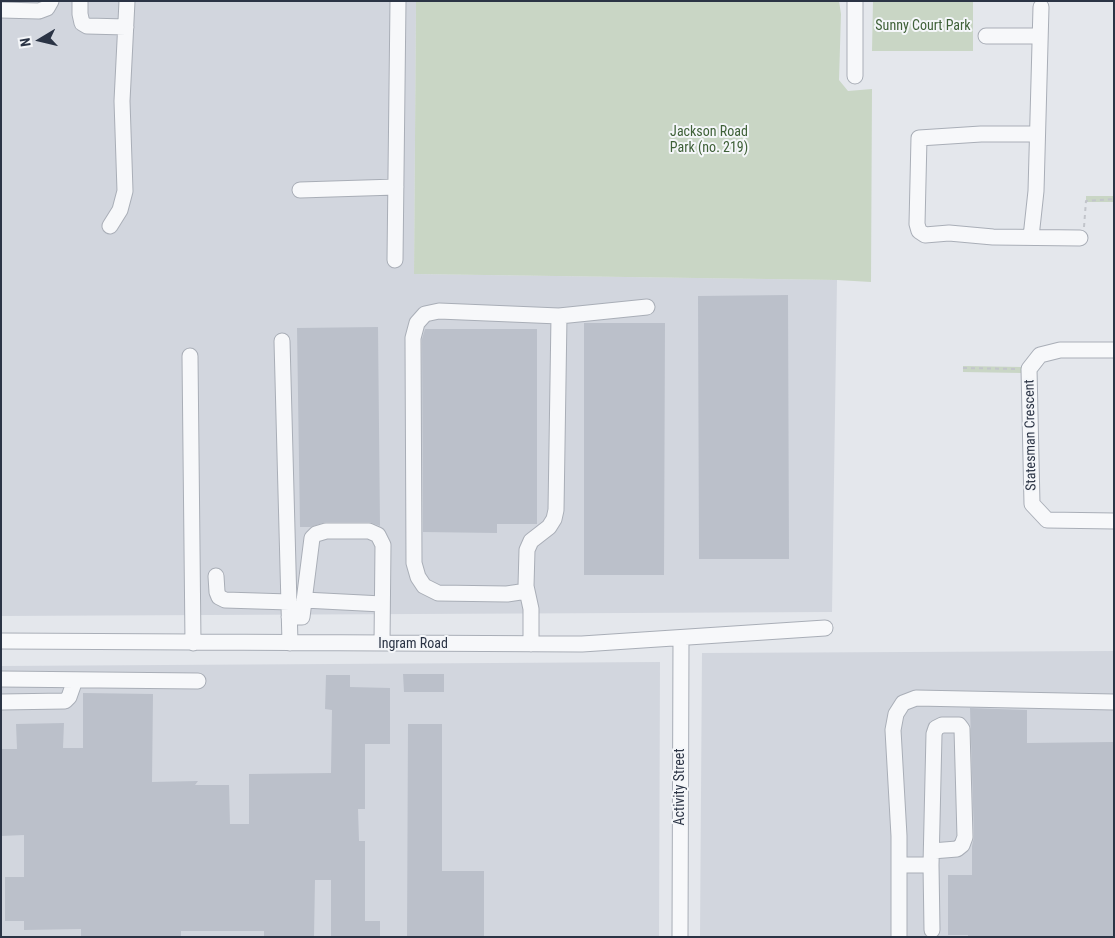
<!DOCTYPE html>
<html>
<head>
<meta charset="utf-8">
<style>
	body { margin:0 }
	#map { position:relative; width:1115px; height:938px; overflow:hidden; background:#e4e7ec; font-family:"Roboto Condensed",sans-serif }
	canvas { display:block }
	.frame { position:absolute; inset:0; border:2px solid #2b3445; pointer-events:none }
	.north { position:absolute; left:15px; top:15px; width:50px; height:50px; -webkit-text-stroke:4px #f4f6f9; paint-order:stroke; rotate:261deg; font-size:14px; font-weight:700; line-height:20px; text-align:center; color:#2b3445 }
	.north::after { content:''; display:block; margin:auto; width:18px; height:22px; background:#2b3445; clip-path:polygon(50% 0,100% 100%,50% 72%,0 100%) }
</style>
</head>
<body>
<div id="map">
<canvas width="1115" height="938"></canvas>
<div class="frame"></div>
<div class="north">N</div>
</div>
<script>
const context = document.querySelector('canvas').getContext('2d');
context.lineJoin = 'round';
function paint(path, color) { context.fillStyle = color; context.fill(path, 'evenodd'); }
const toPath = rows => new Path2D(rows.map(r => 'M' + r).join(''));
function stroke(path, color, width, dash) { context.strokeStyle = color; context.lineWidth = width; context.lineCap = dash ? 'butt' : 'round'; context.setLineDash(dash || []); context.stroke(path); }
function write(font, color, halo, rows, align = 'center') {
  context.font = font + ' "Roboto Condensed",sans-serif'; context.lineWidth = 4; context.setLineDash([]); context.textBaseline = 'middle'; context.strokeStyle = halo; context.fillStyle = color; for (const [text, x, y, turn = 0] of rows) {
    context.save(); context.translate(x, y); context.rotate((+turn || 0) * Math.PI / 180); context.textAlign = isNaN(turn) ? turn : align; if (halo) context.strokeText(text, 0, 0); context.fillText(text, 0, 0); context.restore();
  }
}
const built = toPath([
	[1,1,416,1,414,274,837,280,832,612,1,616],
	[1114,651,1114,937,700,937,702,653],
	[660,662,659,937,1,937,1,666]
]);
const green = toPath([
	[416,1,839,1,841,14,839,80,848,91,872,89,871,282,837,280,414,274],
	[873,1,973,1,973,51,872,51],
	[1086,196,1114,196,1114,202,1086,202],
	[963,366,1022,367,1021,373,963,372]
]);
const building = toPath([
	[788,295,789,559,699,559,698,296],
	[584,323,665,323,664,575,584,575],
	[378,327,380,526,369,522,326,522,310,527,300,527,297,328],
	[425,329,537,329,537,524,497,524,497,533,423,532,422,339],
	[403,674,444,674,444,692,404,692],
	[326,675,350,675,350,687,390,688,390,744,365,744,365,809,358,809,359,841,365,841,365,921,380,921,380,937,331,937,331,880,315,880,314,937,264,937,264,931,181,931,181,937,81,937,81,929,24,930,24,921,5,921,5,877,24,877,24,835,1,836,1,749,17,749,16,724,64,723,63,748,83,748,83,693,153,694,152,782,198,781,195,785,229,785,230,824,249,824,249,774,331,773,332,710,325,709],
	[970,708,1027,710,1027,743,1114,742,1114,937,968,937,968,935,948,935,948,875,972,875,972,846,974,837],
	[408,724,442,724,442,871,484,871,484,937,407,937]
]);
const path = toPath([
	[1084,227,1086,201,1114,199],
	[963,368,1017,369]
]);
const minor = toPath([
	[80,1,80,14,82,23,87,26,126,27],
	[1,10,39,11,47,8,51,1],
	[986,36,1040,36],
	[855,76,855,1],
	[1037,134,981,134,919,138,917,224,919,231,925,235,949,233,993,237,1080,238],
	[300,190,396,187],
	[110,226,120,210,125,191,122,101,127,1],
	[1031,237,1036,191,1041,7],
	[395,260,398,1],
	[282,341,290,643],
	[1114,350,1060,350,1040,355,1029,369,1032,504,1047,520,1114,521],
	[190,356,193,643],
	[216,576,217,592,219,597,225,600,289,602],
	[527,591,507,594,438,593,424,586,418,577,414,563,413,338,417,323,425,314,439,311,559,316,647,307],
	[304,600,382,604],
	[289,617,302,617,312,538,316,534,326,531,369,531,378,535,383,545,382,643],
	[1,641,582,644,825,628],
	[531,644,531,609,526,586,527,550,531,541,549,527,554,519,556,510,559,316],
	[1,679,198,681],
	[1,702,65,701,69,697,75,680],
	[899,865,931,865],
	[932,930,931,865,934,734,936,728,942,725,959,725,962,729,965,837,962,845,957,849,932,851],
	[680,937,681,638],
	[899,937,899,836,893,730,896,714,903,703,916,698,1114,702]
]);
const parkNames = [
	["Sunny Court Park",923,26],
	["Jackson Road",709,132],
	["Park (no. 219)",709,148]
];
const streetNames = [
	["Statesman Crescent",1031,435,-91],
	["Ingram Road",413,644],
	["Activity Street",680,787,-90]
];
paint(built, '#d2d6de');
paint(green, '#c9d6c5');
paint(building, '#bbc0ca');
stroke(minor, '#a9aeb7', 17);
stroke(path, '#c2c5cb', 2, [4, 4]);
stroke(minor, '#f7f8fa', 15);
write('14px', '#3f6138', '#f4f6f9', parkNames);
write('14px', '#2b3445', '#f4f6f9', streetNames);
</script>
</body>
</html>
